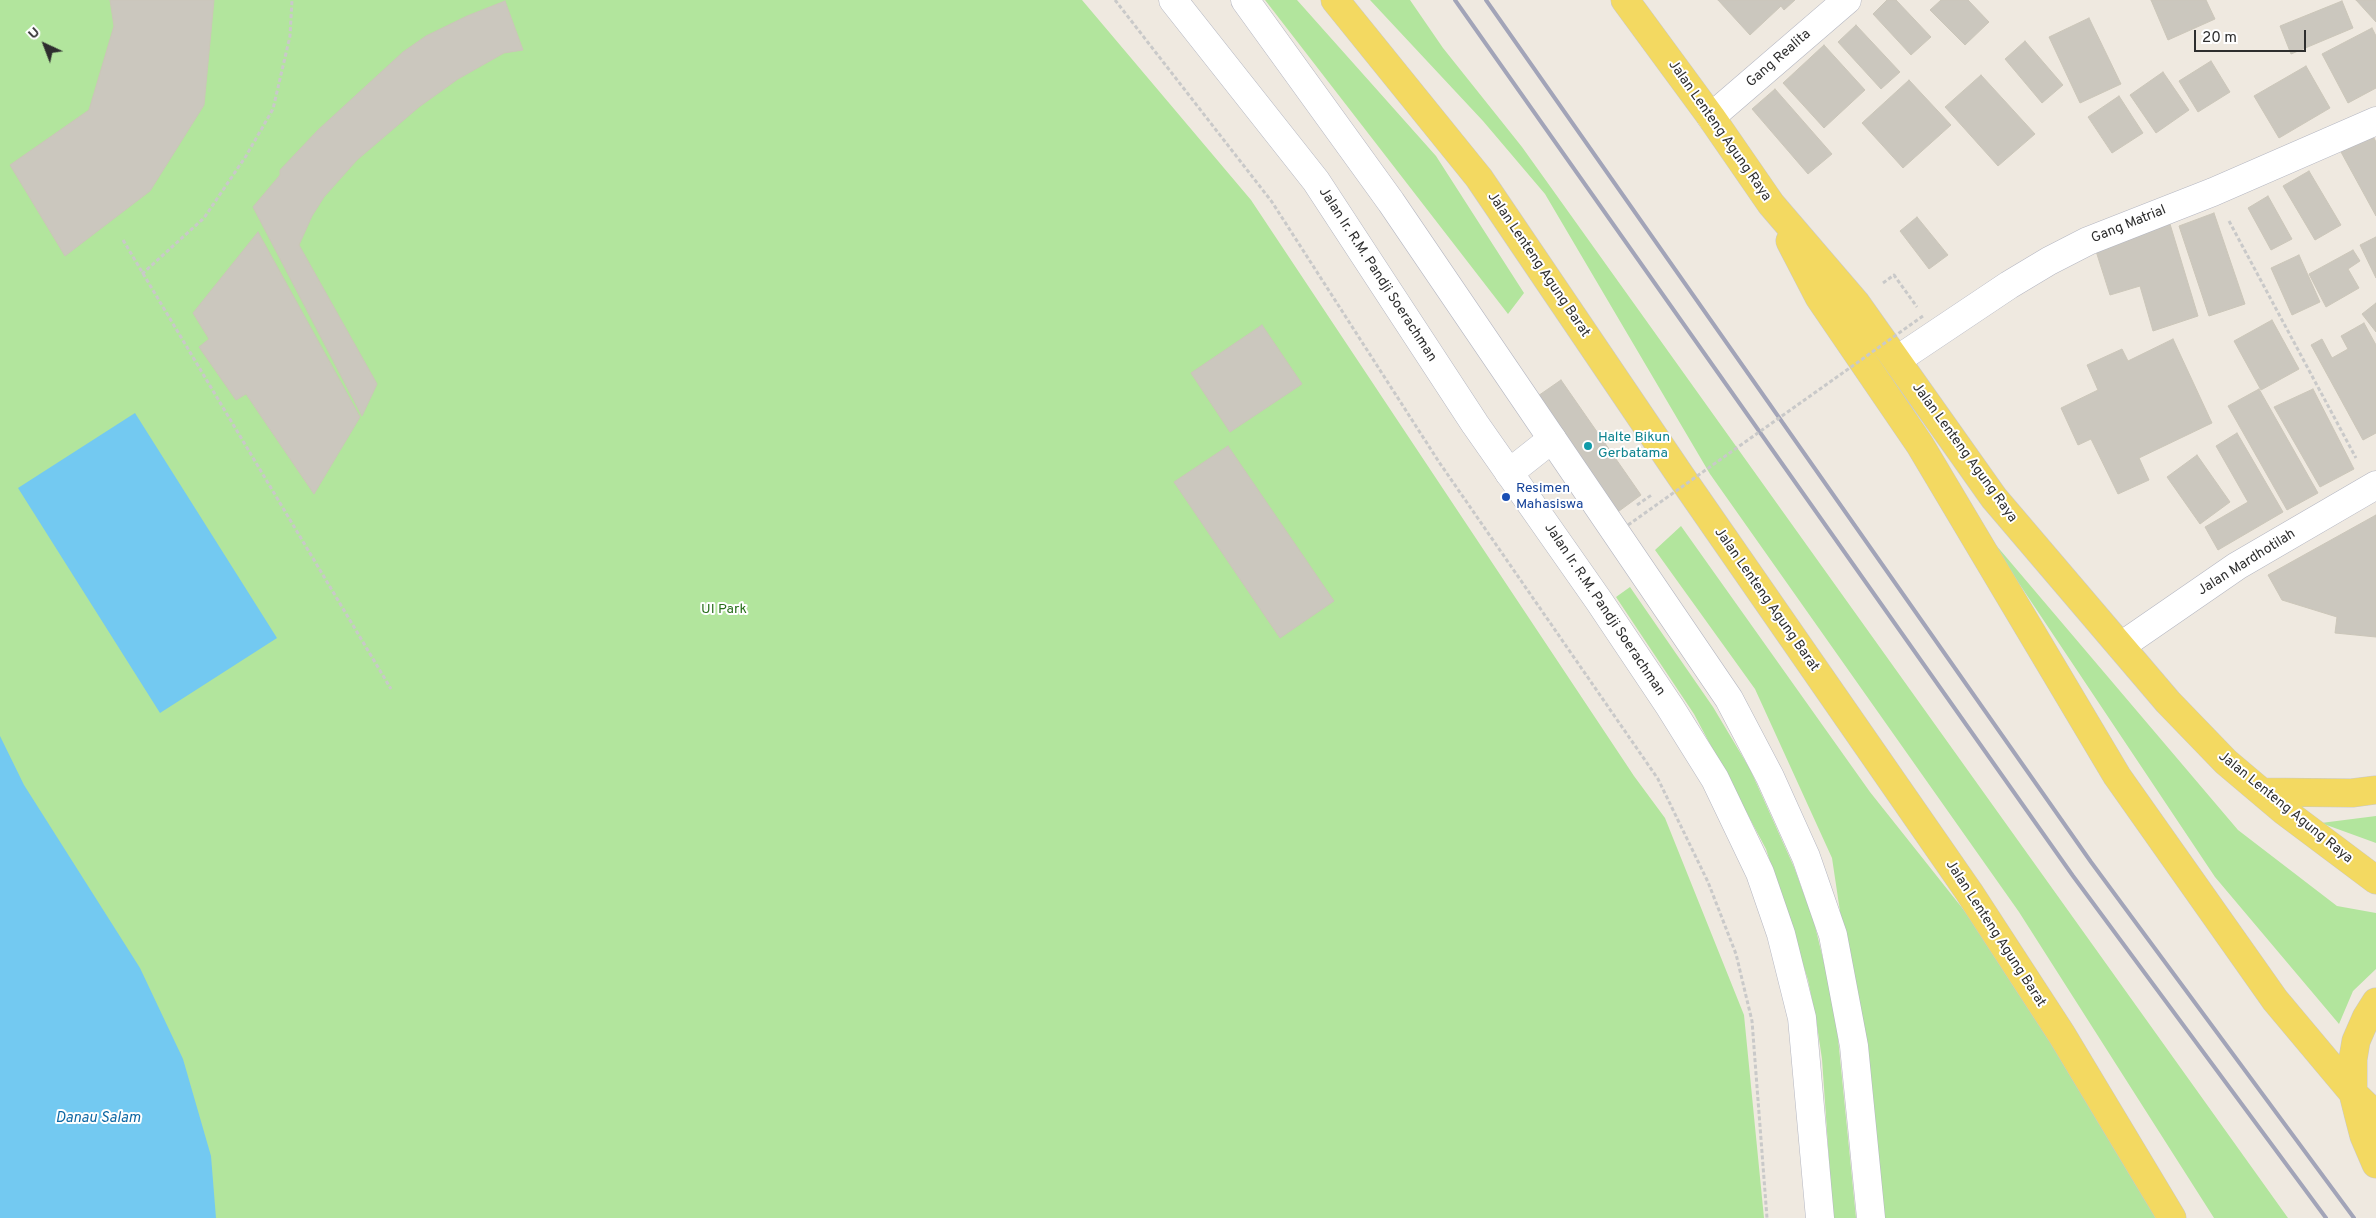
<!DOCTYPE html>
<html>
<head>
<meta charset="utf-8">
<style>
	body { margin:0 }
	#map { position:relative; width:2376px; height:1218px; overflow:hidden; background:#efe9e0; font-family:Overpass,sans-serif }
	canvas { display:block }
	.north { position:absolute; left:20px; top:20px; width:50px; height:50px; -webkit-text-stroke:4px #fff; paint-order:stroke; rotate:317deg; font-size:14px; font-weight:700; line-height:20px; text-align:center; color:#2e2e2e }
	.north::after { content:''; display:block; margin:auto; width:18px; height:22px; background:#2e2e2e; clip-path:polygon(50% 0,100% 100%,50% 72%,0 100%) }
	.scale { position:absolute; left:2194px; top:30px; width:112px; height:22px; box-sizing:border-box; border:2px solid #2e2e2e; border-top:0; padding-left:6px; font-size:15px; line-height:18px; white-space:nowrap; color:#2e2e2e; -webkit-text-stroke:4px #fff; paint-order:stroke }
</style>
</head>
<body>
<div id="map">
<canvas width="2376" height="1218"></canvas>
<div class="north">U</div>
<div class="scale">20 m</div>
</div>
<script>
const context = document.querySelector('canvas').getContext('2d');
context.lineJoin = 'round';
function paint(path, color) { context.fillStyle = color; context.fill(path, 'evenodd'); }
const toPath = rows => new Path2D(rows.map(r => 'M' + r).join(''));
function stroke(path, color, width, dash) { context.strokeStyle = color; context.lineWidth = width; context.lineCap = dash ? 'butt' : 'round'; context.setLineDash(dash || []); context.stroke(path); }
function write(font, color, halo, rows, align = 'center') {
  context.font = font + ' Overpass,sans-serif'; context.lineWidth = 4; context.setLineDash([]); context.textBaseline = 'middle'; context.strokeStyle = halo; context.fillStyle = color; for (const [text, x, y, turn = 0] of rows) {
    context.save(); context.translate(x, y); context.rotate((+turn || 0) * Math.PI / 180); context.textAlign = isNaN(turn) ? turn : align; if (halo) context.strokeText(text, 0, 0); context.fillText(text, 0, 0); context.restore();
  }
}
const green = toPath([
	[0,0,1082,0,1251,200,1634,776,1665,818,1744,1015,1764,1218,0,1218],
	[1265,0,1297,0,1436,156,1524,293,1508,314],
	[1370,0,1410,0,1443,48,1522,147,2288,1218,2214,1218,2019,912,1710,474,1545,194,1483,121],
	[1681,526,1870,792,1994,948,2168,1218,1877,1218,1869,1105,1832,858,1755,689,1655,550],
	[1984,531,2238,830,2337,906,2376,913,2376,969,2353,991,2339,1024,2215,877],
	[1630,587,1713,707,1750,769,1794,867,1814,922,1835,1008,1856,1218,1833,1218,1822,1059,1816,1019,1808,980,1766,849,1694,714,1616,597],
	[2376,816,2376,843,2321,823]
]);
const water = toPath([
	[135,413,277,638,160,713,18,488],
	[0,736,24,785,140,968,183,1059,211,1156,216,1218,0,1218]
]);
const building = toPath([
	[110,0,214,0,204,105,150,191,65,256,10,165,89,110,114,26,110,0],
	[1718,0,1795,0,1784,10,1781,6,1750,35,1718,0],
	[1887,0,1896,0,1931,37,1911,55,1873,14,1887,0],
	[1941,0,1968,0,1989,22,1965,45,1930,10,1941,0],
	[2151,0,2206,0,2215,19,2168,40,2151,0],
	[2356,0,2376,0,2376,22,2356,0],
	[505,1,523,50,504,53,458,79,419,107,357,160,324,197,312,216,299,245,377,384,362,416,253,207,280,175,280,170,318,130,403,52,426,36,467,16,505,1],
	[2342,1,2353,28,2291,54,2280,26,2342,1],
	[2089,18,2121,84,2080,103,2049,37,2089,18],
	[1856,25,1900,72,1881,89,1838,42,1856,25],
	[2372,28,2376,36,2376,88,2348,103,2322,54,2372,28],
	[2025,41,2063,85,2042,103,2005,59,2025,41],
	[1824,45,1865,90,1824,128,1783,83,1824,45],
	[2211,61,2230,92,2198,112,2179,81,2211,61],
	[2306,66,2330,108,2279,138,2254,96,2306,66],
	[2163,72,2189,110,2156,133,2130,95,2163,72],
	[1981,75,2035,134,1998,166,1945,107,1981,75],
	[1909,80,1951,125,1903,168,1862,123,1909,80],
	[1775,89,1832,154,1808,174,1752,109,1775,89],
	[2119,96,2143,133,2112,153,2088,117,2119,96],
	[2372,134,2376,142,2376,216,2341,152,2372,134],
	[2309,171,2341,225,2315,240,2283,186,2309,171],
	[2268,196,2292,239,2271,250,2248,208,2268,196],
	[2214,213,2245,304,2209,316,2179,226,2214,213],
	[1917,217,1948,255,1929,269,1900,231,1917,217],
	[2170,224,2198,316,2153,331,2140,286,2110,295,2095,248,2170,224],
	[258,232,360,417,314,494,246,394,236,400,199,347,209,339,193,313,258,232],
	[2376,237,2376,278,2360,245,2376,237],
	[2353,250,2360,261,2348,269,2359,288,2326,307,2309,274,2353,250],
	[2299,255,2320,302,2292,315,2271,268,2299,255],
	[2376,303,2376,332,2362,314,2376,303],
	[2272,320,2299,369,2261,390,2234,341,2272,320],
	[2364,323,2376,345,2376,433,2363,440,2311,345,2322,339,2332,358,2348,349,2341,336,2364,323],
	[1262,325,1302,384,1230,432,1191,373,1262,325],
	[2173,339,2212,423,2139,458,2149,480,2118,494,2091,439,2078,445,2061,408,2098,390,2087,365,2122,349,2128,361,2173,339],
	[1561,380,1641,495,1615,514,1535,398,1561,380],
	[2259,389,2318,493,2287,510,2228,406,2259,389],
	[2313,389,2354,469,2320,487,2274,407,2313,389],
	[2237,433,2283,512,2218,550,2205,527,2248,502,2216,446,2237,433],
	[1228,446,1334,601,1280,638,1174,482,1228,446],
	[2197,455,2230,502,2200,524,2167,477,2197,455],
	[2376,515,2376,637,2335,633,2337,617,2282,600,2268,575,2376,515]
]);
const path = toPath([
	[1115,0,1272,202,1439,462,1658,779,1708,882,1736,954,1752,1021,1767,1218],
	[2229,221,2356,458],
	[123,240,391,689],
	[142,274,204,218,246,156,273,109,290,36,292,0],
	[1883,283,1894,275,1917,307],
	[1637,505,1653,494]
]);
const pedestrian = toPath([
	[1509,473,1552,439]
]);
const minor = toPath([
	[1173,0,1316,181,1475,424,1599,601,1670,707,1715,779,1760,873,1781,934,1802,1018,1820,1218],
	[1245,0,1391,202,1729,699,1770,777,1806,857,1833,935,1854,1046,1871,1218],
	[1711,117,1847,0],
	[1897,360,2009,285,2049,261,2088,241,2213,192,2376,121],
	[2121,646,2237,566,2376,485]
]);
const primary = toPath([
	[1335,0,1479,178,1680,475,1969,892,2062,1035,2172,1218],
	[1625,0,1711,117,1771,204,1856,303,1994,498,2168,702,2226,762,2284,811,2376,880],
	[1790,241,1819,297,1920,445,2117,776,2275,1000,2353,1093,2376,1115],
	[2262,792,2352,793,2376,790],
	[2376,1002,2366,1018,2356,1041,2353,1059,2353,1093,2358,1113,2364,1136,2376,1164]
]);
const rail = toPath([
	[1455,0,2073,876,2326,1218],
	[1486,0,2091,862,2354,1218]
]);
const pathBridge = toPath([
	[1628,525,1923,316]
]);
const markers = [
	[1588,446,5,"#0f9aa8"],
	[1506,497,5,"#1a4fb4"]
];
const streetNames = [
	["Gang Realita",1779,59,-41],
	["Jalan Lenteng Agung Raya",1719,131,55],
	["Gang Matrial",2129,225,-22],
	["Jalan Lenteng Agung Barat",1538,265,56],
	["Jalan Ir. R.M. Pandji Soerachman",1377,275,57],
	["Jalan Lenteng Agung Raya",1964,453,54],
	["Jalan Mardhotilah",2247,563,-32],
	["Jalan Lenteng Agung Barat",1766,600,55],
	["Jalan Ir. R.M. Pandji Soerachman",1604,610,56],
	["Jalan Lenteng Agung Raya",2285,808,39],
	["Jalan Lenteng Agung Barat",1995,934,57]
];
const cultureNames = [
	["Halte Bikun",1598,438],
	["Gerbatama",1598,454]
];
const transitNames = [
	["Resimen",1516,489],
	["Mahasiswa",1516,505]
];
const parkNames = [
	["UI Park",724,610]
];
const waterNames = [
	["Danau Salam",98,1119]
];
paint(green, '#b2e59d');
paint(water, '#73c9f1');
paint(building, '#cbc7be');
stroke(building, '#cbc6b9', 1);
stroke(pedestrian, '#b4b6c1', 29);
stroke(minor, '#b4b6c1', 29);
stroke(primary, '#c9c9c9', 29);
stroke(path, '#c9c9c9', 3, [4, 2.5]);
stroke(pedestrian, '#fff', 28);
stroke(minor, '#fff', 28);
stroke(primary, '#f3d961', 28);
stroke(rail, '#a2a4b8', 4);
stroke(pathBridge, '#c9c9c9', 3, [4, 2.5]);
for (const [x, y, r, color] of markers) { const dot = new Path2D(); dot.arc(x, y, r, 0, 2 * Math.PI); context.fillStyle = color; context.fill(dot); stroke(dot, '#fff', 2); }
write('14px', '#2e2e2e', '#fff', streetNames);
write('14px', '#0d838f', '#fff', cultureNames, 'left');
write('14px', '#164399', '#fff', transitNames, 'left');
write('14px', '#276e1a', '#fff', parkNames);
write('italic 15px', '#0c67a3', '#fff', waterNames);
</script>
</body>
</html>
